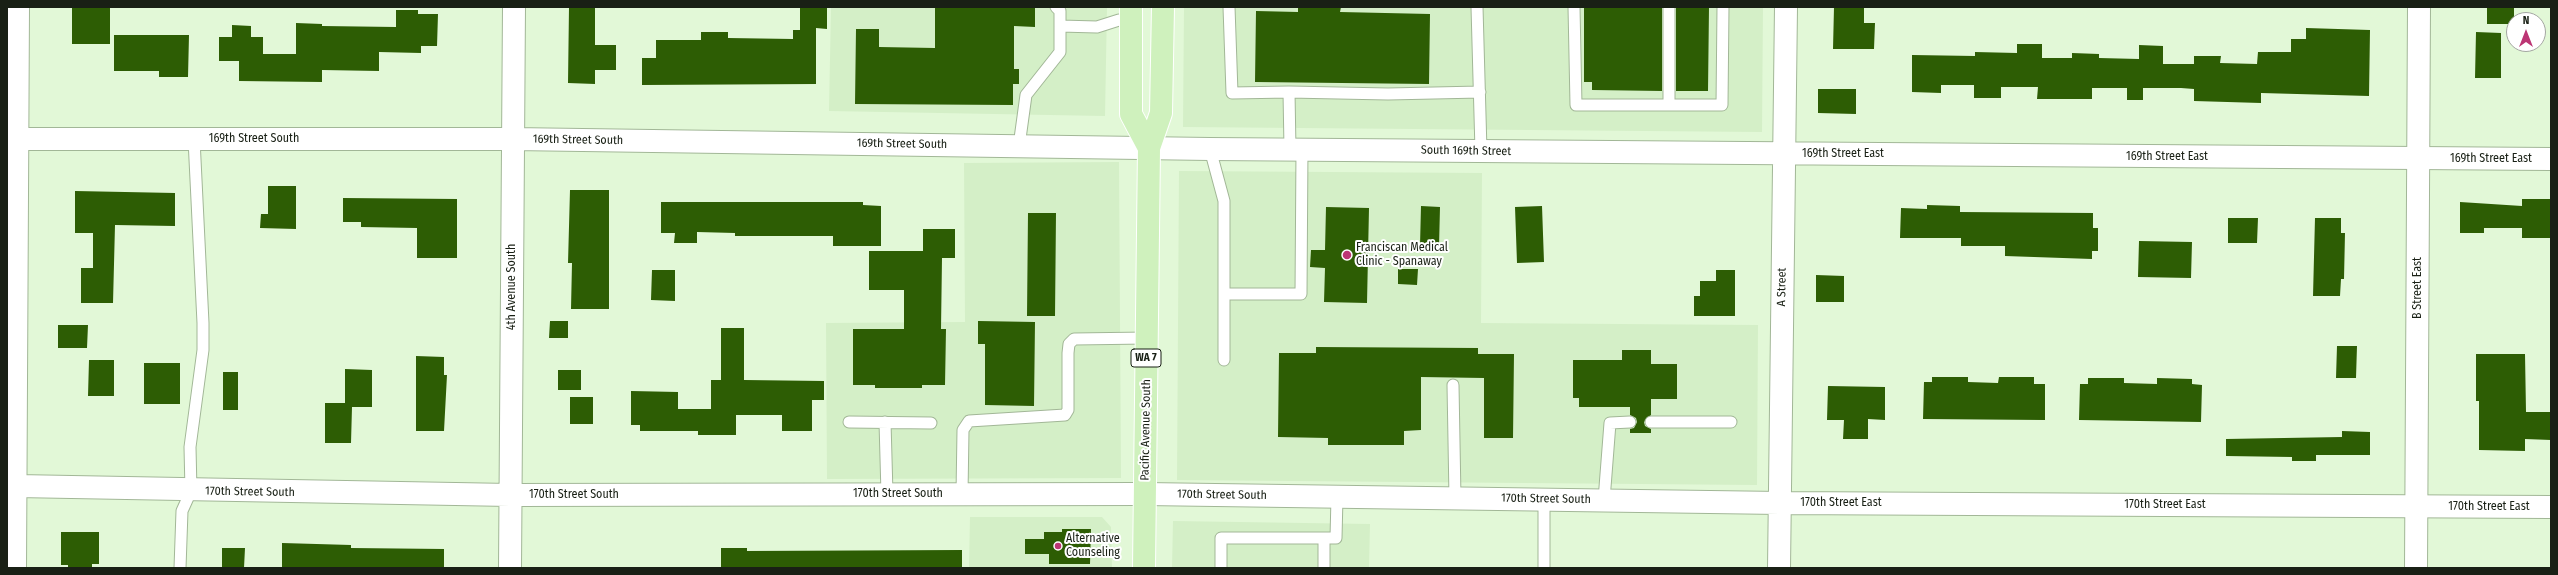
<!DOCTYPE html>
<html>
<head>
<meta charset="utf-8">
<style>
	body { margin:0 }
	#map { position:relative; width:2558px; height:575px; overflow:hidden; background:#e2f8d7; font-family:"Fira Sans Condensed",sans-serif }
	canvas { display:block }
	.frame { position:absolute; inset:0; border:8px solid #192015; pointer-events:none }
	.north { position:absolute; left:2506px; top:12px; width:40px; height:40px; box-sizing:border-box; background:#fff; border:1px solid #a3a6a1; border-radius:50%; rotate:0deg; font-size:11px; font-weight:700; line-height:16px; text-align:center; color:#192015 }
	.north::after { content:''; display:block; margin:auto; width:14px; height:18px; background:#bc3574; clip-path:polygon(50% 0,100% 100%,50% 72%,0 100%) }
</style>
</head>
<body>
<div id="map">
<canvas width="2558" height="575"></canvas>
<div class="frame"></div>
<div class="north">N</div>
</div>
<script>
const context = document.querySelector('canvas').getContext('2d');
context.lineJoin = 'round';
function paint(path, color) { context.fillStyle = color; context.fill(path, 'evenodd'); }
const toPath = rows => new Path2D(rows.map(r => 'M' + r).join(''));
function stroke(path, color, width, dash) { context.strokeStyle = color; context.lineWidth = width; context.lineCap = dash ? 'butt' : 'round'; context.setLineDash(dash || []); context.stroke(path); }
function write(font, color, halo, rows, align = 'center') {
  context.font = font + ' "Fira Sans Condensed",sans-serif'; context.lineWidth = 4; context.setLineDash([]); context.textBaseline = 'middle'; context.strokeStyle = halo; context.fillStyle = color; for (const [text, x, y, turn = 0] of rows) {
    context.save(); context.translate(x, y); context.rotate((+turn || 0) * Math.PI / 180); context.textAlign = isNaN(turn) ? turn : align; if (halo) context.strokeText(text, 0, 0); context.fillText(text, 0, 0); context.restore();
  }
}
const built = toPath([
	[831,7,1107,7,1105,116,829,111],
	[1184,7,1763,7,1762,132,1183,127],
	[1119,162,1121,478,827,479,826,323,965,322,964,163],
	[1179,171,1482,173,1481,323,1758,325,1757,485,1177,480],
	[970,517,1102,517,1111,527,1112,568,969,568],
	[1173,521,1370,524,1369,568,1172,568]
]);
const building = toPath([
	[72,7,110,7,110,44,72,44],
	[569,7,595,7,595,45,616,45,616,70,595,70,595,84,568,83],
	[800,7,827,7,827,29,816,28,816,84,642,85,642,58,656,58,656,40,701,40,701,32,728,32,728,38,793,39,793,30,800,30],
	[935,7,1035,7,1035,27,1014,26,1014,69,1019,69,1019,84,1013,84,1013,105,855,104,856,29,879,29,879,47,935,48],
	[1298,7,1341,7,1340,12,1430,14,1429,84,1255,82,1256,11,1298,12],
	[1584,7,1662,7,1662,91,1592,90,1592,82,1584,82],
	[1676,7,1709,7,1708,91,1676,91],
	[1834,7,1864,7,1864,23,1875,23,1874,49,1833,49],
	[2487,7,2514,7,2514,24,2487,24],
	[396,10,418,10,418,14,438,14,437,46,421,46,421,53,379,52,379,71,322,70,322,82,239,81,239,61,219,61,219,37,232,37,232,25,251,26,251,37,263,37,263,54,296,54,296,23,322,24,322,26,396,27],
	[2306,28,2370,30,2369,96,2261,93,2261,103,2194,101,2194,89,2181,88,2143,88,2143,100,2127,100,2127,88,2092,88,2092,99,2037,99,2038,87,2001,87,2001,98,1974,98,1974,85,1941,85,1941,93,1912,92,1912,55,1975,56,1975,52,2017,53,2017,44,2042,44,2042,58,2072,58,2072,53,2099,54,2099,58,2139,59,2139,45,2163,46,2163,64,2194,64,2194,56,2221,56,2220,63,2257,64,2258,52,2291,52,2291,39,2306,39],
	[2476,32,2501,33,2501,78,2475,78],
	[114,35,189,35,188,77,159,77,159,71,114,71],
	[1818,89,1856,89,1856,114,1818,113],
	[268,186,296,186,296,229,260,228,261,214,268,214],
	[570,190,609,190,609,309,571,309,572,263,568,263],
	[75,191,175,193,175,226,115,225,113,303,81,303,81,268,93,268,93,233,75,233],
	[343,198,457,199,457,258,417,258,417,228,361,227,361,222,343,222],
	[2522,199,2551,199,2551,238,2522,238,2522,228,2484,228,2484,233,2460,233,2460,202,2522,206],
	[661,202,863,202,863,205,881,206,881,246,833,246,833,236,735,236,735,233,697,232,697,243,674,243,675,233,661,233],
	[1927,205,1960,206,1960,212,2093,213,2093,228,2098,228,2098,251,2092,251,2092,259,2005,256,2005,246,1961,246,1961,238,1900,238,1901,208,1927,209],
	[1421,206,1440,207,1439,247,1420,246],
	[1542,206,1544,262,1517,263,1515,207],
	[1326,207,1369,208,1367,303,1324,302,1325,268,1310,267,1311,250,1325,250],
	[1028,213,1056,213,1055,316,1027,316],
	[2228,218,2258,218,2257,243,2228,243],
	[2315,218,2341,218,2341,233,2345,233,2344,279,2341,279,2340,296,2313,296],
	[923,229,955,229,955,258,942,258,941,329,946,329,945,385,922,385,922,388,875,388,875,385,853,385,853,329,904,329,904,290,869,290,869,251,923,251],
	[2139,241,2192,242,2191,278,2138,277],
	[1398,269,1418,269,1417,285,1398,284],
	[652,270,675,270,675,301,651,300],
	[1716,270,1735,270,1735,316,1694,316,1694,296,1700,296,1700,281,1716,281],
	[1816,275,1844,276,1844,302,1816,302],
	[550,321,568,321,568,338,549,338],
	[978,321,1035,322,1034,406,985,405,985,344,978,344],
	[58,325,88,325,87,348,58,348],
	[721,328,744,328,744,380,824,381,824,400,812,400,812,431,782,431,782,415,736,415,736,435,698,435,698,431,640,431,640,425,631,425,631,391,678,392,678,409,711,409,711,380,721,380],
	[2337,346,2357,346,2356,378,2336,378],
	[1316,347,1478,348,1478,354,1514,354,1513,438,1484,438,1484,378,1421,377,1421,430,1404,431,1404,445,1328,445,1328,438,1278,437,1279,353,1316,353],
	[1622,350,1651,350,1651,364,1677,364,1677,399,1651,399,1651,415,1644,422,1645,426,1651,429,1651,433,1630,433,1630,429,1634,428,1637,422,1636,418,1630,415,1630,407,1579,407,1579,398,1573,398,1573,360,1622,360],
	[2476,354,2525,354,2526,412,2551,412,2551,440,2525,439,2525,451,2479,450,2479,401,2476,401],
	[416,356,444,357,444,375,447,375,444,431,416,431],
	[89,360,114,360,114,396,88,396],
	[144,363,180,363,180,404,144,404],
	[345,369,372,370,372,407,352,407,351,443,325,443,325,403,345,403],
	[558,370,581,370,581,390,558,390],
	[223,372,238,372,238,410,223,410],
	[1932,377,1968,377,1968,382,1998,383,1999,377,2034,377,2034,384,2045,384,2045,420,1923,419,1924,382,1932,382],
	[2088,378,2124,378,2124,383,2157,384,2157,378,2192,379,2192,384,2202,385,2201,422,2079,420,2080,384,2088,384],
	[1828,386,1885,387,1885,420,1868,419,1868,439,1843,439,1844,420,1827,420],
	[570,397,593,397,593,424,570,424],
	[2342,431,2370,432,2370,455,2316,455,2316,461,2292,461,2292,457,2226,456,2226,439,2342,437],
	[1062,529,1091,529,1090,564,1049,564,1049,554,1025,554,1025,539,1044,539,1044,532,1062,532],
	[61,532,99,532,99,564,92,564,92,568,68,568,68,565,61,565],
	[282,543,351,545,351,548,444,549,444,568,282,568],
	[222,548,245,548,244,568,222,568],
	[721,548,747,548,747,551,962,550,962,568,721,568]
]);
const service = toPath([
	[1229,7,1232,93,1289,92,1290,149],
	[1477,7,1481,151],
	[1574,7,1576,105,1722,105,1723,7],
	[1060,26,1097,27,1119,20,1131,22],
	[1289,92,1388,94,1480,92],
	[1669,105,1669,7],
	[1019,146,1026,95,1060,52,1060,11,1056,7],
	[1210,149,1224,201,1224,360],
	[1224,294,1301,294,1302,149],
	[1453,385,1455,498],
	[849,422,931,423],
	[885,422,887,494],
	[1651,422,1731,422],
	[962,494,963,430,969,421,1065,415,1068,410,1068,353,1069,344,1074,339,1147,338],
	[1544,500,1544,568],
	[1604,500,1610,423,1630,422],
	[1324,538,1324,568],
	[180,568,182,511,191,491,190,447,203,350,203,323,194,139],
	[1221,568,1221,538,1336,538,1337,497]
]);
const minor = toPath([
	[7,139,513,139,1210,149,2551,159],
	[17,486,510,495,1145,494,1780,503,2551,507],
	[15,568,18,7],
	[510,568,514,7],
	[1779,568,1786,7]
]);
const tertiary = toPath([
	[2416,568,2419,7]
]);
const primary = toPath([
	[1131,7,1131,114,1149,148],
	[1144,568,1149,148,1161,113,1163,7]
]);
const markers = [
	[1347,255,5,"#bc3574"],
	[1058,546,4,"#bc3574"]
];
const shields = [
	[1146,358,30]
];
const shieldNames = [
	["WA 7",1146,358]
];
const streetNames = [
	["169th Street South",254,139],
	["169th Street South",578,140,1],
	["169th Street South",902,144,1],
	["South 169th Street",1466,151,1],
	["169th Street East",1843,154],
	["169th Street East",2167,157],
	["169th Street East",2491,159],
	["4th Avenue South",512,287,-90],
	["A Street",1782,287,-89],
	["B Street East",2418,288,-90],
	["Pacific Avenue South",1146,430,-89],
	["170th Street South",250,492,1],
	["170th Street South",898,494],
	["170th Street South",574,495],
	["170th Street South",1222,495,1],
	["170th Street South",1546,499,1],
	["170th Street East",1841,503],
	["170th Street East",2165,505],
	["170th Street East",2489,507]
];
const poiNames = [
	["Franciscan Medical",1356,248],
	["Clinic - Spanaway",1356,262],
	["Alternative",1066,539],
	["Counseling",1066,553]
];
paint(built, '#d4efc7');
paint(building, '#2d5d04');
stroke(service, '#a2b797', 13);
stroke(minor, '#a2b797', 24);
stroke(tertiary, '#a2b797', 24);
stroke(primary, '#fff', 24);
stroke(service, '#fff', 11);
stroke(minor, '#fff', 22);
stroke(tertiary, '#fff', 22);
stroke(primary, '#cff1bd', 22);
for (const [x, y, r, color] of markers) { const dot = new Path2D(); dot.arc(x, y, r, 0, 2 * Math.PI); context.fillStyle = color; context.fill(dot); stroke(dot, '#fff', 1.5); }
for (const [x, y, w] of shields) { const box = new Path2D(); box.roundRect(x - w / 2, y - 9, w, 18, 3); context.fillStyle = '#fff'; context.fill(box); stroke(box, '#192015', 1); }
write('bold 11px', '#192015', null, shieldNames);
write('12px', '#192015', '#fff', streetNames);
write('12px', '#192015', '#fff', poiNames, 'left');
</script>
</body>
</html>
